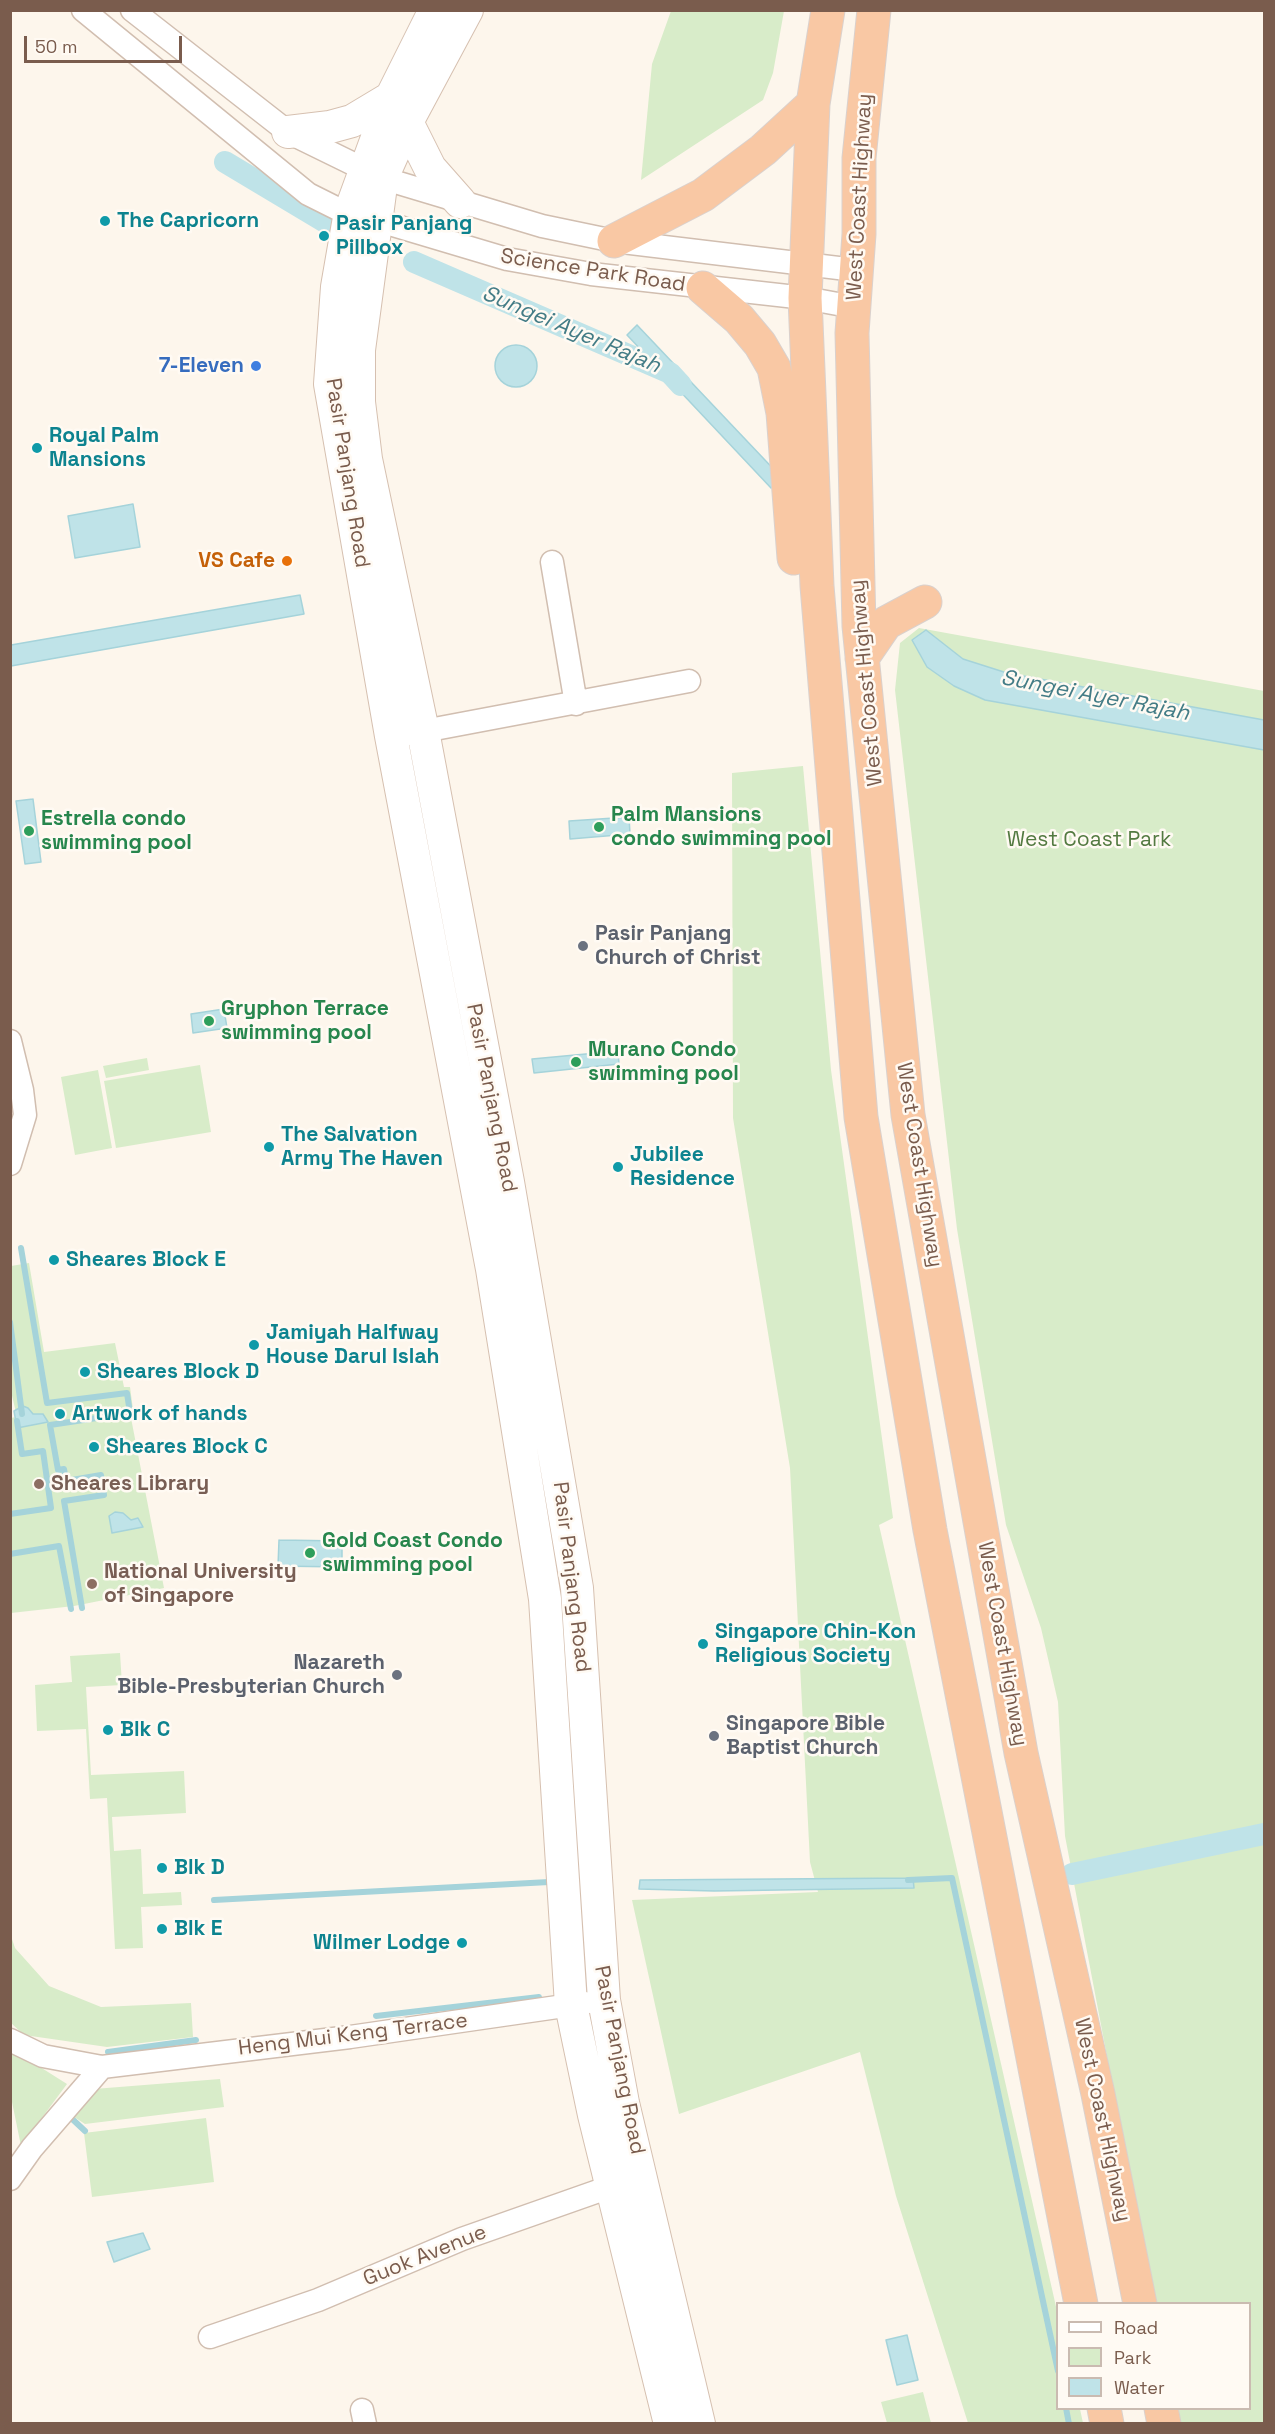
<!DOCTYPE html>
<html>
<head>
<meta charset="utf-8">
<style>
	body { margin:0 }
	#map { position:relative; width:1275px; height:2434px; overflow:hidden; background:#fdf6ec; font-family:"Space Grotesk",sans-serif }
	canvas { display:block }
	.frame { position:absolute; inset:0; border:12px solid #7a5c4d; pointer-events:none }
	.legend { position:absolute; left:1056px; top:2302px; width:195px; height:108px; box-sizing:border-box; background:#fffaf3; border:2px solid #cabbb1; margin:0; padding:8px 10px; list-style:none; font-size:18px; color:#7a5c4d }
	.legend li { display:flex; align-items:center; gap:12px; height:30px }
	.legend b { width:30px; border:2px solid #cabbb1 }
	.scale { position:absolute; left:24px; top:36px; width:158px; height:27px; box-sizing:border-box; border:3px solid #7a5c4d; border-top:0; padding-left:8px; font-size:18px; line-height:21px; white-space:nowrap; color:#7a5c4d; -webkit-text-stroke:4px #fffaf3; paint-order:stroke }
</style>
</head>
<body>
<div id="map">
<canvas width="1275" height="2434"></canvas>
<div class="frame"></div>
<ul class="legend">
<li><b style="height:8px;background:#fff"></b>Road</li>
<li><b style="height:16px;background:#d8ecc9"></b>Park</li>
<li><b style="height:16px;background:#bfe3e8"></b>Water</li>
</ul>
<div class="scale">50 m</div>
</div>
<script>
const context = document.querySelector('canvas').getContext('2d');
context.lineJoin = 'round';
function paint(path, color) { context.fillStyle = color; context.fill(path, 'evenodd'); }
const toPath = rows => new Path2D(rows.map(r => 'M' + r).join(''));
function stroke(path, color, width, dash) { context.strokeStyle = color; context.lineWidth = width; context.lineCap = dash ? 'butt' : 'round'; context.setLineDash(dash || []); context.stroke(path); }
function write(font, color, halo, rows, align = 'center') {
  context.font = font + ' "Space Grotesk",sans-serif'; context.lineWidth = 5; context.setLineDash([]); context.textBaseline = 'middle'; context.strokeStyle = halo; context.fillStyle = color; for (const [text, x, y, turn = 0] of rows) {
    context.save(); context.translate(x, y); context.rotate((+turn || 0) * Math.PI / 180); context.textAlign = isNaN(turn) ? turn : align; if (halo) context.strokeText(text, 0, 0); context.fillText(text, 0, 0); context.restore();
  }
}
const green = toPath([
	[671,11,784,11,773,73,763,100,641,180,652,64],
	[919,628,1264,691,1264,2423,1176,2423,1173,2409,1250,2408,1250,2304,1154,2303,1065,1836,1058,1702,1041,1628,1006,1525,957,1229,895,690,900,643],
	[803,766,831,1070,893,1518,879,1525,1057,2311,1058,2408,1080,2409,1083,2423,968,2423,896,2196,860,2052,679,2114,632,1900,818,1892,810,1862,790,1468,733,1118,732,773],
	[147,1058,149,1070,106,1078,103,1066],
	[200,1065,211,1132,116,1148,104,1081],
	[98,1070,112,1148,75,1155,61,1077],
	[29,1263,44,1352,115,1343,124,1387,130,1387,134,1417,131,1418,164,1588,74,1606,11,1613,10,1418,17,1417,10,1387,11,1266],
	[120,1653,122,1685,86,1687,91,1775,184,1771,186,1813,112,1817,114,1851,141,1849,143,1894,181,1892,182,1905,141,1907,143,1948,115,1949,107,1798,90,1799,86,1729,37,1731,35,1685,72,1682,70,1656],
	[10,1933,15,1948,49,1986,101,2007,191,2003,193,2037,107,2047,24,2035,11,2023],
	[10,2048,67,2084,21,2146,11,2097],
	[220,2079,224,2107,85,2124,71,2115,94,2089],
	[206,2118,214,2182,92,2197,84,2133],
	[923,2392,931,2423,887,2423,881,2402]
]);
const water = toPath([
	[637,325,782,478,771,488,627,335,637,325],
	'495 366a21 21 0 1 1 42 0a21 21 0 1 1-42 0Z',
	[133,504,140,547,75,558,68,516,133,504],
	[300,595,304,614,11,666,11,645,300,595],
	[926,630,963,659,1007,673,1264,720,1264,750,985,700,954,686,927,667,912,640,926,630],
	[33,799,41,862,25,864,16,801,33,799],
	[629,817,630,834,570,839,569,821,629,817],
	[224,1009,227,1028,193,1033,191,1014,224,1009],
	[618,1051,619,1064,534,1073,532,1059,618,1051],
	[23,1406,28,1408,33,1414,43,1414,48,1422,17,1428,14,1411,23,1406],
	[115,1512,123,1513,131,1520,138,1518,143,1527,112,1533,109,1516,115,1512],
	[279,1540,342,1541,342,1567,278,1566,279,1540],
	[1224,1834,1226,1850,1173,1859,1172,1843,1224,1834],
	[913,1878,914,1888,714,1891,639,1889,640,1880,913,1878],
	[143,2233,150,2249,114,2262,107,2242,143,2233],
	[907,2335,918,2380,897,2385,886,2340,907,2335]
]);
const stream = toPath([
	[21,1248,47,1403,127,1393,130,1413,50,1425,58,1470,64,1469,66,1481,101,1475,104,1495,64,1501,82,1608],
	[10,1322,22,1414],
	[10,1514,51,1508,43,1451,22,1454,17,1421],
	[10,1554,59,1546,71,1609],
	[908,1880,952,1878,1058,2371],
	[214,1900,549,1882],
	[376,2016,539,1997],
	[108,2052,196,2040],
	[69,2116,85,2131],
	[1066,2408,1069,2424]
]);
const canal = toPath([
	[225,162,327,223],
	[414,262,670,373,681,385],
	[1072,1874,1264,1834]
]);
const minor = toPath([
	[83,10,308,194,336,208,507,259,591,274,805,298,854,307],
	[132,10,288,132,382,178,542,226,614,241,855,270],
	[552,562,576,704],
	[408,734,689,681],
	[10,1041,22,1090,25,1115,10,1164],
	[10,2040,43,2056,102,2067,350,2037,585,2003],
	[10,2179,32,2148,102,2067],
	[210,2337,318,2300,462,2239,624,2182],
	[362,2410,365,2424]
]);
const secondary = toPath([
	[435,10,393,94,350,212,337,287,330,384,391,736,492,1269,545,1599,571,2005,594,2115,670,2424],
	[467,10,407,122,382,178,359,350,359,402,366,459,423,731,508,1182,577,1588,604,2000,623,2103,699,2424],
	[407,122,430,168,460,202],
	[288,132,330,127,352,121,392,97]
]);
const trunk = toPath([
	[828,10,813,104,805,298,817,586,861,1117,930,1530,1081,2304],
	[874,10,859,158,859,234,852,333,859,626,908,1115,1021,1753,1098,2094,1140,2304],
	[614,241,703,195,763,150,813,104],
	[703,288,739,319,760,344,774,368,783,413,794,558],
	[862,658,886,623,925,602],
	[1104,2408,1107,2424],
	[1161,2408,1164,2424]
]);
const markers = [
	[105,221,6,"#0f9aa8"],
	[324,236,6,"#0f9aa8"],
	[256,366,6,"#3f7fe0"],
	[37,448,6,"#0f9aa8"],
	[287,561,6,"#e8710a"],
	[599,827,6,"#2e9e5b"],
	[29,831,6,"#2e9e5b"],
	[583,946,6,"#6b7280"],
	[209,1021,6,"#2e9e5b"],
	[576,1062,6,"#2e9e5b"],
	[269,1147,6,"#0f9aa8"],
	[618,1167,6,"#0f9aa8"],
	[54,1260,6,"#0f9aa8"],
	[254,1345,6,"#0f9aa8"],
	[85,1372,6,"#0f9aa8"],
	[60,1414,6,"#0f9aa8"],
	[94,1447,6,"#0f9aa8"],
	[39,1484,6,"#8d6e63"],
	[310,1553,6,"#2e9e5b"],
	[92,1584,6,"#8d6e63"],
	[703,1644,6,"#0f9aa8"],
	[397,1675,6,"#6b7280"],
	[108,1730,6,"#0f9aa8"],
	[714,1736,6,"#6b7280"],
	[162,1868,6,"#0f9aa8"],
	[162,1929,6,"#0f9aa8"],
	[462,1943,6,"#0f9aa8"]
];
const streetNames = [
	["West Coast Highway",860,197,-87],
	["Science Park Road",593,271,9],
	["Pasir Panjang Road",347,473,81],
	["West Coast Highway",867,683,-95],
	["Pasir Panjang Road",491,1098,79],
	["West Coast Highway",919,1165,81],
	["Pasir Panjang Road",571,1577,83],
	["West Coast Highway",1002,1644,80],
	["Heng Mui Keng Terrace",353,2035,-7],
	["Pasir Panjang Road",619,2060,79],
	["West Coast Highway",1102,2120,78],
	["Guok Avenue",425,2256,-22]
];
const cultureNames = [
	["The Capricorn",117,221],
	["Pasir Panjang",336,224],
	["Pillbox",336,248],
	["Royal Palm",49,436],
	["Mansions",49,460],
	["The Salvation",281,1135],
	["Army The Haven",281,1159],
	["Jubilee",630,1155],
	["Residence",630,1179],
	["Sheares Block E",66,1260],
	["Jamiyah Halfway",266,1333],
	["House Darul Islah",266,1357],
	["Sheares Block D",97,1372],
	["Artwork of hands",72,1414],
	["Sheares Block C",106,1447],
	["Singapore Chin-Kon",715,1632],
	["Religious Society",715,1656],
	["Blk C",120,1730],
	["Blk D",174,1868],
	["Blk E",174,1929],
	["Wilmer Lodge",450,1943,"right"]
];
const shopNames = [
	["7-Eleven",244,366]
];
const foodNames = [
	["VS Cafe",275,561]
];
const leisureNames = [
	["Palm Mansions",611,815],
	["condo swimming pool",611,839],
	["Estrella condo",41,819],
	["swimming pool",41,843],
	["Gryphon Terrace",221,1009],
	["swimming pool",221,1033],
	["Murano Condo",588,1050],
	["swimming pool",588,1074],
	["Gold Coast Condo",322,1541],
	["swimming pool",322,1565]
];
const parkNames = [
	["West Coast Park",1089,840]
];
const worshipNames = [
	["Pasir Panjang",595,934],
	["Church of Christ",595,958],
	["Nazareth",385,1663,"right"],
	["Bible-Presbyterian Church",385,1687,"right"],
	["Singapore Bible",726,1724],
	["Baptist Church",726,1748]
];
const educationNames = [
	["Sheares Library",51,1484],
	["National University",104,1572],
	["of Singapore",104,1596]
];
const waterNames = [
	["Sungei Ayer Rajah",571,330,23],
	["Sungei Ayer Rajah",1095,696,11]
];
paint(green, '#d8ecc9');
paint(water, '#bfe3e8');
stroke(water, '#a5d3da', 1.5);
stroke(stream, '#a5d3da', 6);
stroke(canal, '#bfe3e8', 22);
stroke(minor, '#d1beb0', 25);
stroke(secondary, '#d6c0b0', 34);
stroke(trunk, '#dad1cd', 35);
stroke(minor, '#fff', 22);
stroke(secondary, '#fff', 32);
stroke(trunk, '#f9c8a4', 33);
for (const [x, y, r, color] of markers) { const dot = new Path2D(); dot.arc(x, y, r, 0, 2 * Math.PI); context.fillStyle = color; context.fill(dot); stroke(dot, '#fffaf3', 2); }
write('21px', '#7a5c4d', '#fffaf3', streetNames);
write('bold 21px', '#0d838f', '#fffaf3', cultureNames, 'left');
write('bold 21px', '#366cbe', '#fffaf3', shopNames, 'right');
write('bold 21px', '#c56008', '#fffaf3', foodNames, 'right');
write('bold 21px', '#27864d', '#fffaf3', leisureNames, 'left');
write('21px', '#537a41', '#fffaf3', parkNames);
write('bold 21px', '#5b616d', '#fffaf3', worshipNames, 'left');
write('bold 21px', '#785e54', '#fffaf3', educationNames, 'left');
write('italic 22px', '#437c86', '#fffaf3', waterNames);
</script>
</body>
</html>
